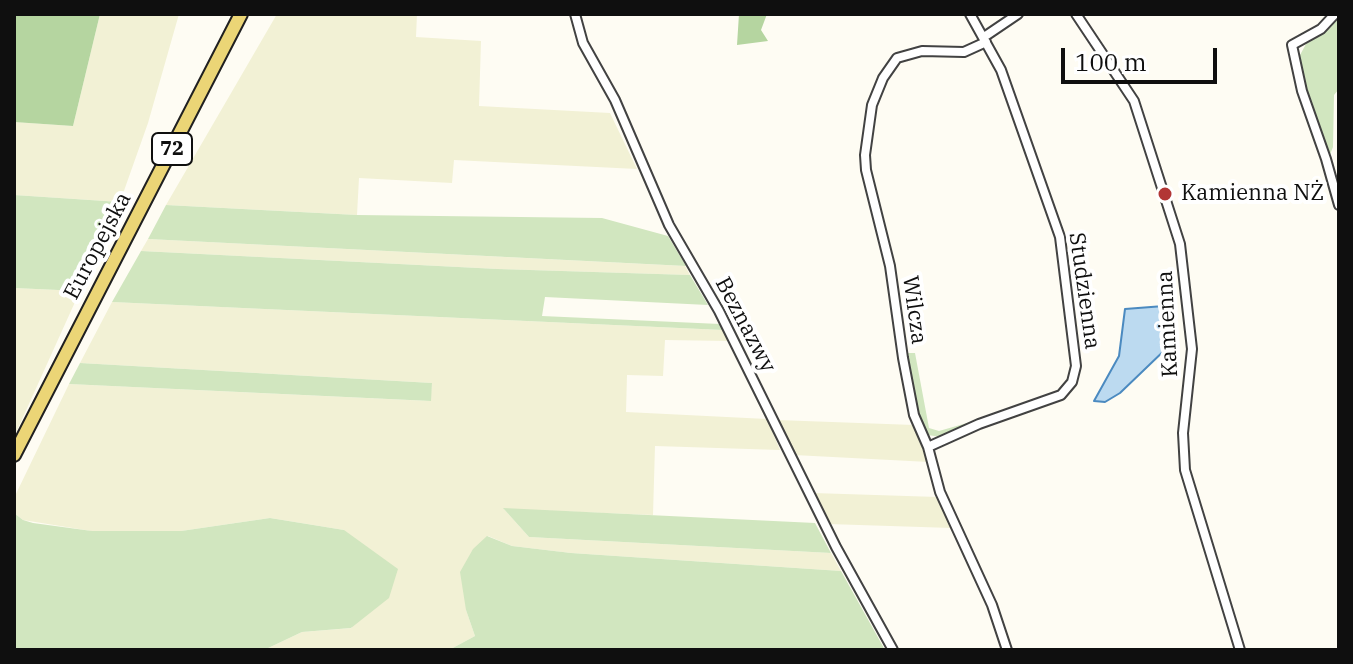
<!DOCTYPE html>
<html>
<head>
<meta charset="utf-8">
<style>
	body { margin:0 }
	#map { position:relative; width:1353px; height:664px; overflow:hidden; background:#fefcf3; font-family:"IBM Plex Serif",serif }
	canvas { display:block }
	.frame { position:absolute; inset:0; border:16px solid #0f0f0f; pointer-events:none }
	.scale { position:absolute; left:1061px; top:48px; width:156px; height:36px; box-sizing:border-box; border:4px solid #0f0f0f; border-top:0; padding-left:10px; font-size:24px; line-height:28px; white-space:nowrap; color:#0f0f0f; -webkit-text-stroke:6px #fff; paint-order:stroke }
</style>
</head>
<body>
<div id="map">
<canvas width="1353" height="664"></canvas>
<div class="frame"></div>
<div class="scale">100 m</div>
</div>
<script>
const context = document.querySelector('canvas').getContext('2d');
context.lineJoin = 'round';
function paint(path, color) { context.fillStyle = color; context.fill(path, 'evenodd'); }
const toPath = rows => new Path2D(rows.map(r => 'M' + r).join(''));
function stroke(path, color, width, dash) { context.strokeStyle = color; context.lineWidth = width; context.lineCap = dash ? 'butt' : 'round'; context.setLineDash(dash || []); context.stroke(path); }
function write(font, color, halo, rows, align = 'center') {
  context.font = font + ' "IBM Plex Serif",serif'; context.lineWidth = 8; context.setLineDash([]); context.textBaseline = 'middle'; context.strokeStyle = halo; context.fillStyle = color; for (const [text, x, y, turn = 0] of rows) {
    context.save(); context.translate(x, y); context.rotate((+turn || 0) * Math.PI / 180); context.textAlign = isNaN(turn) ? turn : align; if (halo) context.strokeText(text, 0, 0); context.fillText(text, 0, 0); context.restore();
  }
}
const farmland = toPath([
	[100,14,179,14,148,123,120,202,14,195,14,122,73,126],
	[277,14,417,14,416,37,481,41,479,106,610,113,637,169,454,160,452,183,359,178,357,215,166,205],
	[148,239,685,266,690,275,498,269,141,251],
	[14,288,80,291,14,437],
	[112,302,723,330,728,341,665,340,663,376,627,375,626,412,767,419,780,450,655,446,653,515,504,509,529,537,831,553,841,571,571,553,512,546,488,536,466,610,475,636,449,650,264,650,302,632,352,628,344,530,270,518,181,531,91,531,23,520,14,513,14,498,69,384,430,401,432,383,80,363],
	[777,420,914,425,929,462,794,455],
	[813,493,938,497,952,528,828,524]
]);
const green = toPath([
	[1339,17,1339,89,1334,95,1333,147,1329,157,1304,83,1300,55,1306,44,1330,28],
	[14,195,120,202,80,291,14,288],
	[166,205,357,215,602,218,668,236,686,266,148,239],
	[141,251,498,269,690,275,708,305,545,297,542,316,720,324,723,330,112,302],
	[903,325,906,353,915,353,929,428,939,431,974,421,941,437,928,435,923,430,917,415,902,339],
	[80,363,432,383,431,401,69,384],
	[503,508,815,523,831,553,529,537],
	[14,513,23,520,33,523,92,531,181,531,270,518,344,530,398,569,389,598,351,628,302,632,264,650,14,650],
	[487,536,512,546,571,553,841,571,885,650,449,650,475,636,466,610,460,572,473,549]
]);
const forest = toPath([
	[14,14,100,14,73,126,14,122],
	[739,14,767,14,761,30,768,41,737,45]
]);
const water = toPath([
	[1164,306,1170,345,1120,393,1105,402,1094,401,1119,356,1125,309,1164,306]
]);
const street = toPath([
	[575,14,583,43,615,100,669,225,719,311,836,547,893,650],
	[1076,14,1134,101,1180,244,1192,349,1183,433,1185,470,1240,650],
	[1335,14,1321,29,1292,45,1302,91,1326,159,1339,205],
	[984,37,1018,14],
	[986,42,964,52,922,51,897,58,883,78,872,105,865,155,866,170,890,266,903,358,914,415,928,447,940,492,992,605,1007,650],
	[928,447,979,424,1061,395,1072,382,1076,366,1060,237,1001,70,970,14]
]);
const primary = toPath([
	[14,455,241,14]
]);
const markers = [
	[1165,194,8,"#b23635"]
];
const shields = [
	[172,149,40]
];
const shieldNames = [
	["72",172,149]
];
const poiNames = [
	["Kamienna NŻ",1181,194]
];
const streetNames = [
	["Europejska",98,246,-62],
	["Studzienna",1084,291,82],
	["Wilcza",914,310,82],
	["Kamienna",1168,324,-93],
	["Beznazwy",745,325,62]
];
paint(farmland, '#f2f1d5');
paint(green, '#d1e6bf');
paint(forest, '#b5d5a0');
paint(water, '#bcdaf0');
stroke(water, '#4b8ac0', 2);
stroke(street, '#424242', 12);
stroke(primary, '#202020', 16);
stroke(street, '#fff', 8);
stroke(primary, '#ebd576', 12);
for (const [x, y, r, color] of markers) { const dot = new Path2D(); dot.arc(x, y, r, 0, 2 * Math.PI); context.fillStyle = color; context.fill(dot); stroke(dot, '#fff', 3); }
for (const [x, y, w] of shields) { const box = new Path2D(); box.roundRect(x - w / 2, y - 16, w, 32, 6); context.fillStyle = '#fff'; context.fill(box); stroke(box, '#0f0f0f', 2); }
write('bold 20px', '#0f0f0f', null, shieldNames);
write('22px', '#0f0f0f', '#fff', poiNames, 'left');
write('22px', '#0f0f0f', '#fff', streetNames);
</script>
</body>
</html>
